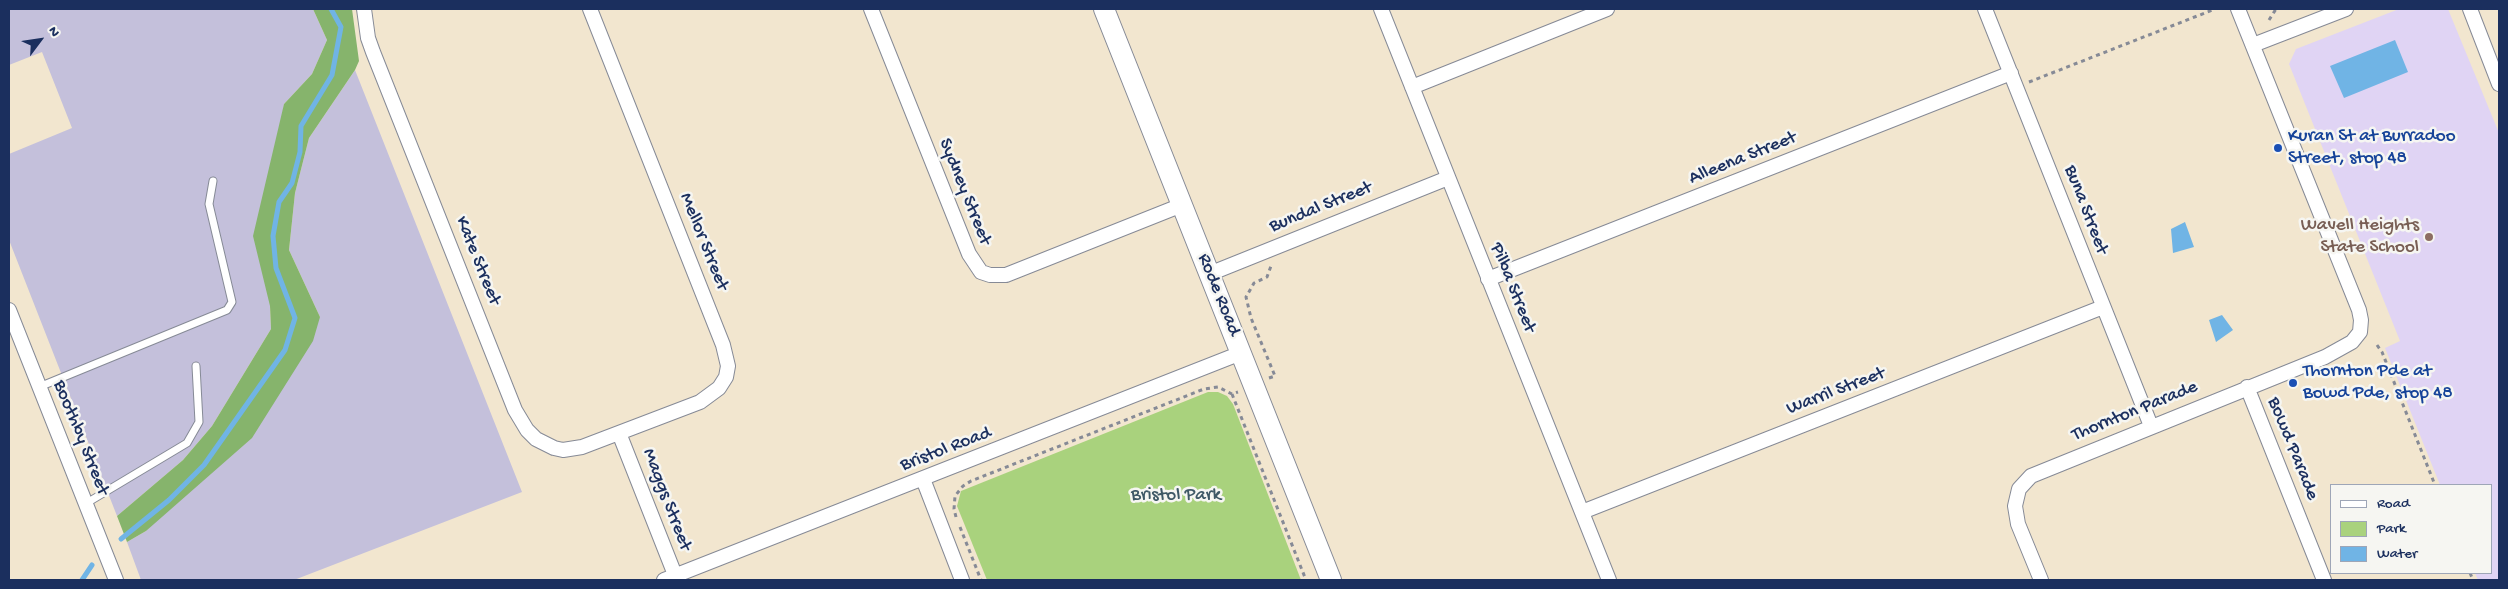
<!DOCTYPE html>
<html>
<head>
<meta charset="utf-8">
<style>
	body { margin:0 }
	#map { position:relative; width:2508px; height:589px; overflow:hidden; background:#f2e6cf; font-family:"Gochi Hand",sans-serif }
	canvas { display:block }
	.frame { position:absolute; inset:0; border:10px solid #1b2f5e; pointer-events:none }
	.legend { position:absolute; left:2330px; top:484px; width:162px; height:90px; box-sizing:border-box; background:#f6f6f2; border:1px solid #9ea6b7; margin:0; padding:6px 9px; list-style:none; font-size:15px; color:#1b2f5e }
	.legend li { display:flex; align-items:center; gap:10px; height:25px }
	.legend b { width:25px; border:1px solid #9ea6b7 }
	.north { position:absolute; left:15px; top:15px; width:50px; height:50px; -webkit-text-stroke:4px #f6f6f2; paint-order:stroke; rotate:59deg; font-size:14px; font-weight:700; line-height:20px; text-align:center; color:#1b2f5e }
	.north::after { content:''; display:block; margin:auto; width:18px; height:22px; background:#1b2f5e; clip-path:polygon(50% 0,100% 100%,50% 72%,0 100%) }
</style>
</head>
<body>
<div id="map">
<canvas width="2508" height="589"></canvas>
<div class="frame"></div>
<ul class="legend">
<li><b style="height:6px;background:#fff"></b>Road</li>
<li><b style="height:14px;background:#a9d27d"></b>Park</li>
<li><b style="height:14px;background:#70b4e5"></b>Water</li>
</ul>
<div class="north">N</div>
</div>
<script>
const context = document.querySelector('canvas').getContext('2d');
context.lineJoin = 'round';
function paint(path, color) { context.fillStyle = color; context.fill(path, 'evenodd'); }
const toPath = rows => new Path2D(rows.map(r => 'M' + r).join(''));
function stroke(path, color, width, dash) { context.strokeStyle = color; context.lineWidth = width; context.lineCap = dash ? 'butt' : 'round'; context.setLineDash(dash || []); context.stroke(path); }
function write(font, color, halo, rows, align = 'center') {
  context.font = font + ' "Gochi Hand",sans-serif'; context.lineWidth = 5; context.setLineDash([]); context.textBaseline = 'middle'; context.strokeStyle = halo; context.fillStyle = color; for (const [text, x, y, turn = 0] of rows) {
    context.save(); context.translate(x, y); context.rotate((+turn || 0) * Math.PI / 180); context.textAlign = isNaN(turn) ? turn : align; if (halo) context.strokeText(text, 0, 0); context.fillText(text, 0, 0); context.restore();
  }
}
const built = toPath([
	[2399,9,2448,9,2499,133,2499,580,2478,580,2475,573,2492,573,2492,485,2440,485,2385,348,2400,341,2289,64,2296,49]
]);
const industrial = toPath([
	[9,9,313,9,327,40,312,74,284,104,270,306,271,329,212,426,183,460,117,516,9,240,9,154,72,128,42,52,9,65],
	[355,70,522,492,294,580,141,580,127,542,146,531,320,317,289,250,295,193,309,138]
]);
const green = toPath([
	[1208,392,1218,392,1227,396,1233,404,1301,580,987,580,957,506,961,491]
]);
const forest = toPath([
	[313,9,352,9,359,61,355,70,309,138,295,193,289,250,320,317,313,341,252,438,146,531,127,542,117,516,183,460,212,426,271,329,270,306,253,236,284,104,312,74,327,40]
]);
const water = toPath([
	[2395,40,2408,72,2344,98,2330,66],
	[2185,222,2194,247,2173,253,2171,229],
	[2222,315,2233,330,2216,342,2209,320]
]);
const stream = toPath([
	[121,539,169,500,204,465,285,350,295,318,276,268,273,236,279,202,292,183,300,152,301,126,332,75,341,27,331,9],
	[82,580,92,565]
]);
const path = toPath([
	[2269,20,2276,9],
	[2029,82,2215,9],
	[2377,345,2382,352,2435,485],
	[1269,378,1275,376,1251,318,1246,297,1254,283,1267,277,1271,266],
	[1232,394,1306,580],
	[956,517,954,509,955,496,963,486,971,481,1204,389,1218,387,1232,394,1238,392],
	[960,527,981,580],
	[2470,573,2473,580]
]);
const lane = toPath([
	[39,387,227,310,232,302,209,204,213,181],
	[85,504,187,443,199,422,196,366]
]);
const street = toPath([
	[364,9,368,38,373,52,515,410,527,430,536,439,554,448,563,450,582,447,700,402,719,388,726,377,728,366,723,345,590,9],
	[871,9,969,254,981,272,990,275,1006,275,1182,205],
	[1381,9,1609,580],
	[1985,9,2151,426],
	[2470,9,2499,84],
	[2253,45,2346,9],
	[1412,87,1607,9],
	[1209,274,1448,178],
	[1488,279,2011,73],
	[9,310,116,580],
	[2247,387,2324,580],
	[619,433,677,580],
	[923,479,962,580],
	[1582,512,2103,307],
	[664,580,1241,353],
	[2041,580,2018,524,2015,506,2019,489,2031,476,2325,357,2352,342,2360,332,2361,320,2359,310,2238,9]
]);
const secondary = toPath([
	[1104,9,1331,580]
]);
const markers = [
	[2278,148,5,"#1a4fb4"],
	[2429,237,5,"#8d6e63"],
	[2293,383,5,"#1a4fb4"]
];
const transitNames = [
	["Kuran St at Burradoo",2288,137],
	["Street, stop 48",2288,159],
	["Thornton Pde at",2303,372],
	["Bowd Pde, stop 48",2303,394]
];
const streetNames = [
	["Alleena Street",1743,159,-22],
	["Sydney Street",964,192,68],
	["Bundal Street",1321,208,-22],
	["Buna Street",2085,210,69],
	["Mellor Street",703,242,68],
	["Kate Street",477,261,68],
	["Pilba Street",1512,288,68],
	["Rode Road",1218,295,68],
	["Warril Street",1836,392,-21],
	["Thornton Parade",2135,412,-22],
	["Boothby Street",80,438,68],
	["Bowd Parade",2292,449,68],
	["Bristol Road",946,450,-21],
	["Maggs Street",666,500,69]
];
const educationNames = [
	["Wavell Heights",2419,226],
	["State School",2419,248]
];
const parkNames = [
	["Bristol Park",1176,496]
];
paint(built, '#e0d4f4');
paint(industrial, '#c4c0db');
paint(green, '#a9d27d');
paint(forest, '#86b46c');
paint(water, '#70b4e5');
stroke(stream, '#70b4e5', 5);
stroke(lane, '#868a96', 9);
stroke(street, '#868a96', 16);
stroke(secondary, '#868a96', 22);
stroke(path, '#868a96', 3, [4, 4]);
stroke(lane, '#fff', 7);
stroke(street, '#fff', 14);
stroke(secondary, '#fff', 20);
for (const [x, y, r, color] of markers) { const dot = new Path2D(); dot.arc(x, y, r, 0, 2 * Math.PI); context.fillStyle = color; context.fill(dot); stroke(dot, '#f6f6f2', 2); }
write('19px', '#164399', '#f6f6f2', transitNames, 'left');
write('19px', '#1b2f5e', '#f6f6f2', streetNames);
write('19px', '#785e54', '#f6f6f2', educationNames, 'right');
write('19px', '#3e5866', '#f6f6f2', parkNames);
</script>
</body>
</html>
